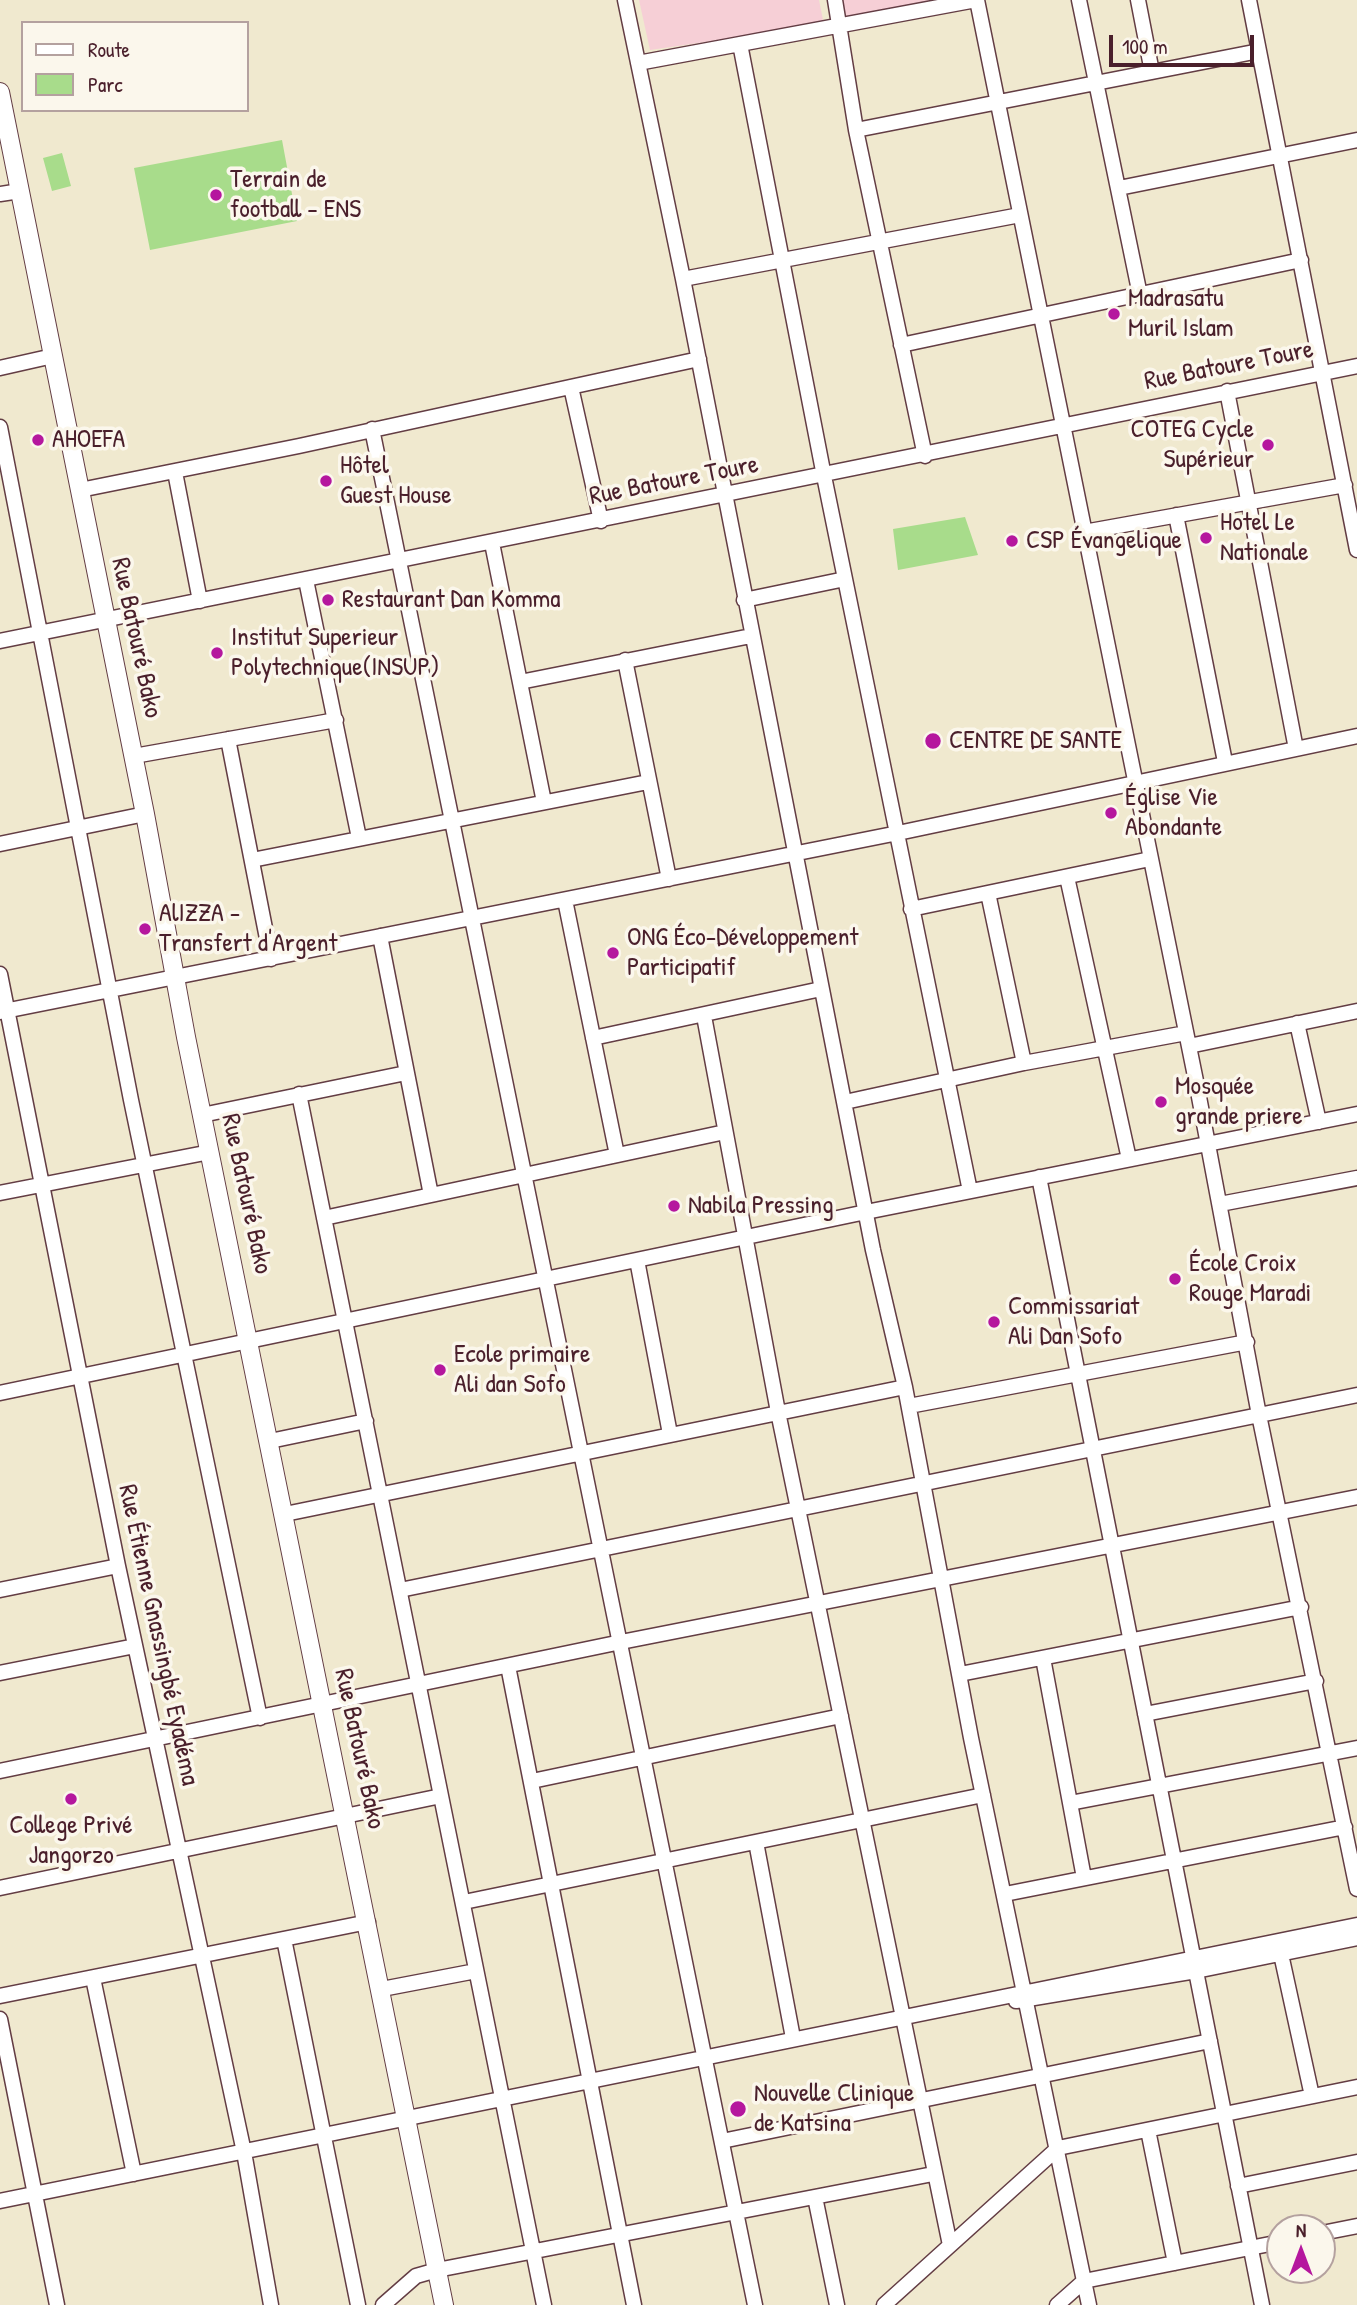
<!DOCTYPE html>
<html>
<head>
<meta charset="utf-8">
<style>
	body { margin:0 }
	#map { position:relative; width:1357px; height:2305px; overflow:hidden; background:#f0e9cf; font-family:"Patrick Hand",sans-serif }
	canvas { display:block }
	.legend { position:absolute; left:21px; top:21px; width:228px; height:91px; box-sizing:border-box; background:#fbf7ec; border:2px solid #b4a19f; margin:0; padding:9px 12px; list-style:none; font-size:21px; color:#4a1f2b }
	.legend li { display:flex; align-items:center; gap:14px; height:35px }
	.legend b { width:35px; border:2px solid #b4a19f }
	.north { position:absolute; left:1266px; top:2214px; width:70px; height:70px; box-sizing:border-box; background:#fbf7ec; border:2px solid #b4a19f; border-radius:50%; rotate:0deg; font-size:19px; font-weight:700; line-height:28px; text-align:center; color:#4a1f2b }
	.north::after { content:''; display:block; margin:auto; width:24px; height:32px; background:#b5179e; clip-path:polygon(50% 0,100% 100%,50% 72%,0 100%) }
	.scale { position:absolute; left:1109px; top:35px; width:145px; height:32px; box-sizing:border-box; border:4px solid #4a1f2b; border-top:0; padding-left:9px; font-size:21px; line-height:24px; white-space:nowrap; color:#4a1f2b; -webkit-text-stroke:5px #fbf7ec; paint-order:stroke }
</style>
</head>
<body>
<div id="map">
<canvas width="1357" height="2305"></canvas>
<ul class="legend">
<li><b style="height:9px;background:#fff"></b>Route</li>
<li><b style="height:19px;background:#a8dc8b"></b>Parc</li>
</ul>
<div class="north">N</div>
<div class="scale">100 m</div>
</div>
<script>
const context = document.querySelector('canvas').getContext('2d');
context.lineJoin = 'round';
function paint(path, color) { context.fillStyle = color; context.fill(path, 'evenodd'); }
const toPath = rows => new Path2D(rows.map(r => 'M' + r).join(''));
function stroke(path, color, width, dash) { context.strokeStyle = color; context.lineWidth = width; context.lineCap = dash ? 'butt' : 'round'; context.setLineDash(dash || []); context.stroke(path); }
function write(font, color, halo, rows, align = 'center') {
  context.font = font + ' "Patrick Hand",sans-serif'; context.lineWidth = 7; context.setLineDash([]); context.textBaseline = 'middle'; context.strokeStyle = halo; context.fillStyle = color; for (const [text, x, y, turn = 0] of rows) {
    context.save(); context.translate(x, y); context.rotate((+turn || 0) * Math.PI / 180); context.textAlign = isNaN(turn) ? turn : align; if (halo) context.strokeText(text, 0, 0); context.fillText(text, 0, 0); context.restore();
  }
}
const built = toPath([
	[639,0,819,0,824,25,650,50],
	[841,0,938,0,844,18]
]);
const green = toPath([
	[282,140,297,221,150,250,134,168],
	[62,153,71,186,52,191,43,158],
	[965,517,978,555,898,570,893,529]
]);
const minor = toPath([
	[625,0,683,279,873,1250,905,1387,971,1738,1089,2305],
	[835,0,856,130,925,456],
	[977,0,1196,1081,1259,1415,1357,1889],
	[1079,0,1140,295],
	[1138,0,1152,72],
	[1249,0,1357,550],
	[740,44,824,476,970,1191],
	[638,63,976,0],
	[856,130,1259,51],
	[1119,188,1357,140],
	[0,194,20,191],
	[683,279,1020,215],
	[901,345,1301,260],
	[0,368,53,356],
	[571,387,601,521],
	[1227,391,1296,749],
	[0,427,131,1100,260,1718],
	[372,429,755,2305],
	[175,472,200,601],
	[80,490,299,446,699,359],
	[1176,515,1225,762],
	[1084,532,1345,485],
	[492,543,544,802],
	[306,580,359,838],
	[744,600,845,579],
	[0,641,1357,366],
	[625,660,669,879],
	[520,682,751,636],
	[228,739,271,959],
	[134,756,336,720],
	[0,844,145,814],
	[252,860,648,782],
	[1067,877,1129,1159],
	[988,893,1024,1063],
	[565,900,617,1155],
	[911,909,1150,859],
	[380,936,431,1195],
	[0,974,118,1566,244,2152,271,2305],
	[0,1012,898,833,1357,736],
	[704,1016,778,1412,950,2245],
	[1297,1023,1319,1122],
	[593,1038,821,989],
	[1189,1046,1357,1011],
	[299,1094,544,2305],
	[845,1102,1024,1063,1186,1033],
	[202,1115,406,1073],
	[1039,1177,1262,2305],
	[0,1193,210,1152],
	[1220,1204,1357,1178],
	[324,1218,725,1132],
	[637,1260,670,1434],
	[0,1393,866,1212,1357,1114],
	[909,1406,1247,1342],
	[270,1441,366,1421],
	[285,1514,905,1387],
	[0,1590,118,1566],
	[400,1590,1357,1395],
	[1043,1658,1084,1878],
	[508,1666,634,2305],
	[0,1673,135,1646],
	[960,1674,1301,1607],
	[1145,1714,1316,1681],
	[0,1771,621,1642,1357,1497],
	[532,1781,841,1716],
	[1070,1803,1357,1748],
	[756,1842,793,2038],
	[0,1888,441,1796],
	[1005,1894,1345,1827],
	[464,1902,983,1795],
	[284,1939,358,2305],
	[1279,1945,1312,2096],
	[93,1978,134,2174],
	[382,1989,476,1971],
	[0,1996,368,1922],
	[1016,2001,1196,1971,1357,1938],
	[0,2019,57,2305],
	[1148,2130,1175,2263],
	[722,2141,1210,2041],
	[1238,2186,1357,2162],
	[815,2197,837,2305],
	[0,2201,1357,1925],
	[1322,2233,1357,2226],
	[383,2305,416,2276,437,2270,933,2174],
	[884,2305,1058,2148,1357,2087],
	[1057,2305,1084,2281,1280,2242]
]);
const major = toPath([
	[0,92,145,814,186,1037,444,2305]
]);
const markers = [
	[216,195,7,"#b5179e"],
	[1114,314,7,"#b5179e"],
	[38,440,7,"#b5179e"],
	[1268,445,7,"#b5179e"],
	[326,481,7,"#b5179e"],
	[1206,538,7,"#b5179e"],
	[1012,541,7,"#b5179e"],
	[328,600,7,"#b5179e"],
	[217,653,7,"#b5179e"],
	[933,741,9,"#b5179e"],
	[1111,813,7,"#b5179e"],
	[145,929,7,"#b5179e"],
	[613,953,7,"#b5179e"],
	[1161,1102,7,"#b5179e"],
	[674,1206,7,"#b5179e"],
	[1175,1279,7,"#b5179e"],
	[994,1322,7,"#b5179e"],
	[440,1370,7,"#b5179e"],
	[71,1799,7,"#b5179e"],
	[738,2109,9,"#b5179e"]
];
const poiNames = [
	["Terrain de",230,180],
	["football - ENS",230,210],
	["Madrasatu",1128,299],
	["Muril Islam",1128,329],
	["COTEG Cycle",1254,430,"right"],
	["Supérieur",1254,460,"right"],
	["AHOEFA",52,440],
	["Hôtel",340,466],
	["Guest House",340,496],
	["Hotel Le",1220,523],
	["Nationale",1220,553],
	["CSP Évangelique",1026,541],
	["Restaurant Dan Komma",342,600],
	["Institut Superieur",231,638],
	["Polytechnique(INSUP)",231,668],
	["CENTRE DE SANTE",949,741],
	["Église Vie",1125,798],
	["Abondante",1125,828],
	["AlIZZA -",159,914],
	["Transfert d'Argent",159,944],
	["ONG Éco-Développement",627,938],
	["Participatif",627,968],
	["Mosquée",1175,1087],
	["grande priere",1175,1117],
	["Nabila Pressing",688,1206],
	["École Croix",1189,1264],
	["Rouge Maradi",1189,1294],
	["Commissariat",1008,1307],
	["Ali Dan Sofo",1008,1337],
	["Ecole primaire",454,1355],
	["Ali dan Sofo",454,1385],
	["College Privé",71,1826,"center"],
	["Jangorzo",71,1856,"center"],
	["Nouvelle Clinique",754,2094],
	["de Katsina",754,2124]
];
const streetNames = [
	["Rue Batoure Toure",1229,366,-11],
	["Rue Batoure Toure",674,481,-11],
	["Rue Batouré Bako",136,638,78],
	["Rue Batouré Bako",246,1194,78],
	["Rue Étienne Gnassingbé Eyadéma",158,1635,78],
	["Rue Batouré Bako",359,1749,78]
];
paint(built, '#f6cfd6');
paint(green, '#a8dc8b');
stroke(minor, '#633d44', 17);
stroke(major, '#633d44', 20);
stroke(minor, '#fff', 14);
stroke(major, '#fff', 18);
for (const [x, y, r, color] of markers) { const dot = new Path2D(); dot.arc(x, y, r, 0, 2 * Math.PI); context.fillStyle = color; context.fill(dot); stroke(dot, '#fbf7ec', 2.5); }
write('26px', '#4a1f2b', '#fbf7ec', poiNames, 'left');
write('26px', '#4a1f2b', '#fbf7ec', streetNames);
</script>
</body>
</html>
